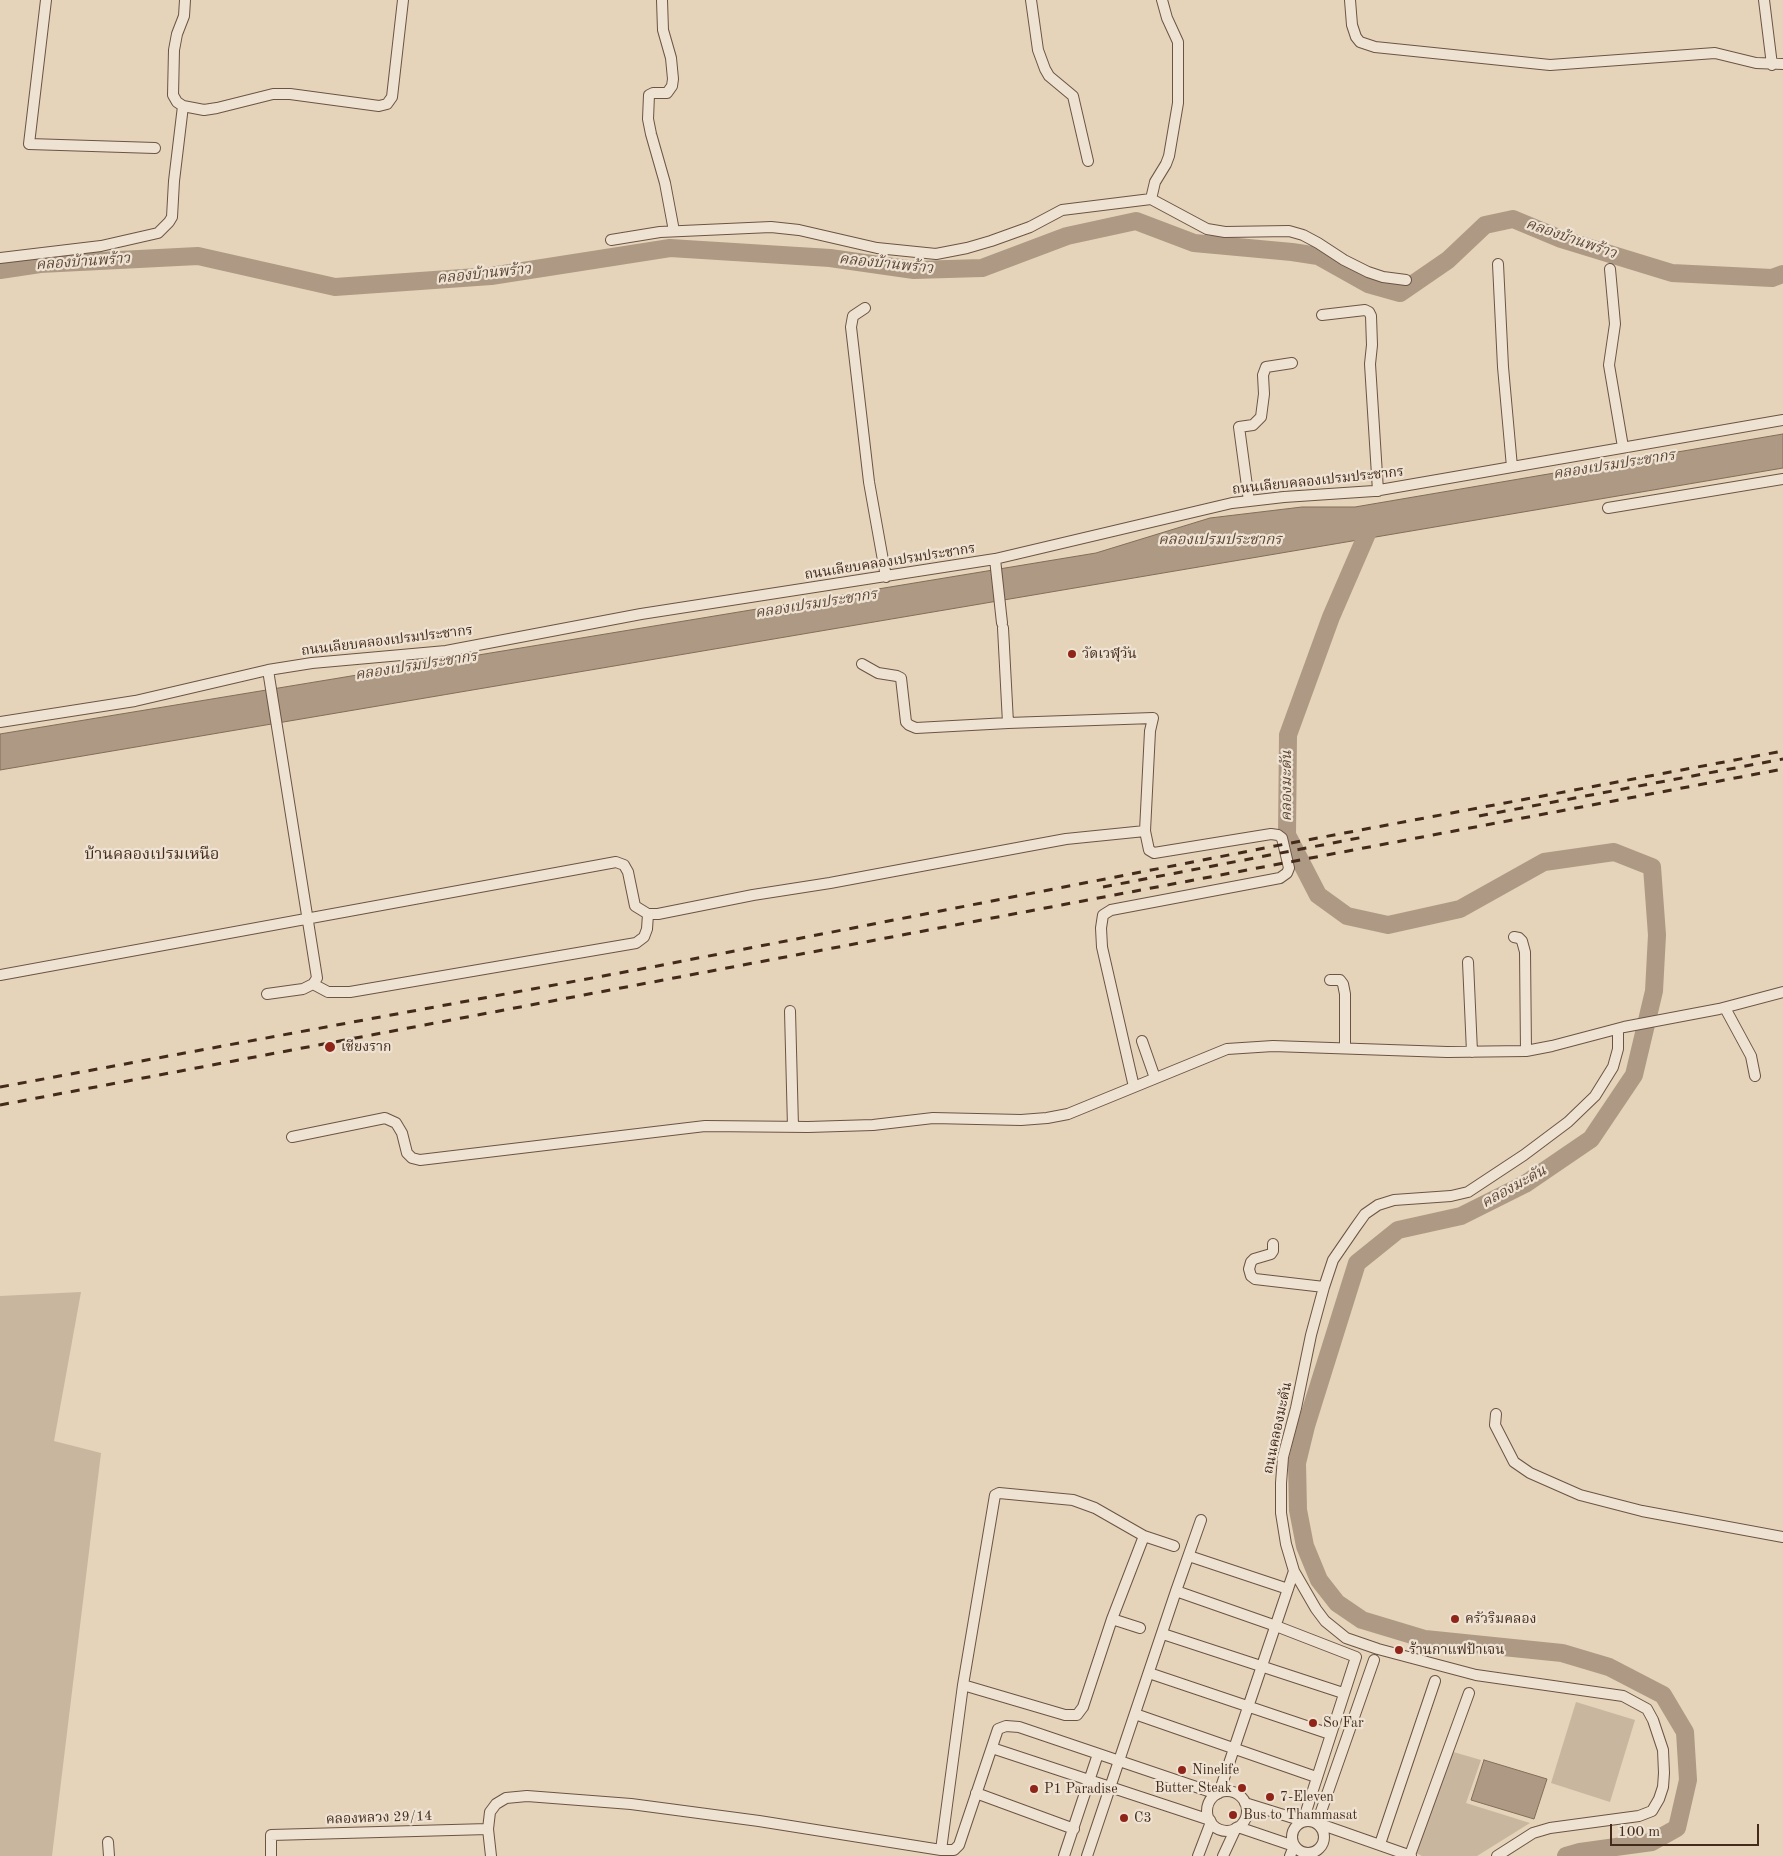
<!DOCTYPE html>
<html>
<head>
<meta charset="utf-8">
<style>
	body { margin:0 }
	#map { position:relative; width:1783px; height:1856px; overflow:hidden; background:#e5d3ba; font-family:"Old Standard TT",serif }
	canvas { display:block }
	.scale { position:absolute; left:1610px; top:1824px; width:149px; height:22px; box-sizing:border-box; border:2px solid #432a1b; border-top:0; padding-left:6px; font-size:15px; line-height:18px; white-space:nowrap; color:#432a1b; -webkit-text-stroke:4px #eee2d2; paint-order:stroke }
</style>
</head>
<body>
<div id="map">
<canvas width="1783" height="1856"></canvas>
<div class="scale">100 m</div>
</div>
<script>
const context = document.querySelector('canvas').getContext('2d');
context.lineJoin = 'round';
function paint(path, color) { context.fillStyle = color; context.fill(path, 'evenodd'); }
const toPath = rows => new Path2D(rows.map(r => 'M' + r).join(''));
function stroke(path, color, width, dash) { context.strokeStyle = color; context.lineWidth = width; context.lineCap = dash ? 'butt' : 'round'; context.setLineDash(dash || []); context.stroke(path); }
function write(font, color, halo, rows, align = 'center') {
  context.font = font + ' "Old Standard TT","Noto Serif Thai",serif'; context.lineWidth = 4.5; context.setLineDash([]); context.textBaseline = 'middle'; context.strokeStyle = halo; context.fillStyle = color; for (const [text, x, y, turn = 0] of rows) {
    context.save(); context.translate(x, y); context.rotate((+turn || 0) * Math.PI / 180); context.textAlign = isNaN(turn) ? turn : align; if (halo) context.strokeText(text, 0, 0); context.fillText(text, 0, 0); context.restore();
  }
}
const green = toPath([
	[81,1292,54,1441,101,1453,52,1856,0,1856,0,1296],
	[1576,1702,1635,1720,1610,1802,1551,1783],
	[1450,1751,1481,1760,1466,1803,1530,1823,1477,1856,1422,1856,1414,1852]
]);
const water = toPath([
	[1783,434,1783,468,0,770,0,734,1096,553,1210,518,1302,507,1355,507,1783,434],
	[1484,1760,1547,1779,1534,1819,1471,1800,1484,1760]
]);
const river = toPath([
	[0,270,40,264,198,256,335,287,491,276,670,248,830,258,914,270,982,268,1067,236,1136,221,1194,243,1292,252,1318,256,1368,284,1400,293,1448,260,1485,225,1513,219,1561,239,1672,273,1772,278,1783,274],
	[1373,520,1331,617,1288,735,1287,835,1318,895,1347,916,1388,925,1460,909,1544,862,1614,852,1652,867,1657,935,1654,991,1634,1075,1591,1139,1525,1184,1461,1216,1398,1230,1357,1263,1306,1426,1297,1463,1298,1510,1305,1546,1319,1580,1337,1603,1362,1620,1425,1639,1562,1653,1609,1667,1663,1695,1685,1732,1688,1780,1677,1828,1652,1842,1580,1852,1566,1856]
]);
const minor = toPath([
	[46,0,29,144,155,148],
	[185,0,184,16,177,34,174,50,173,95,177,102,183,106,204,110,217,108,273,94,290,94,379,106,387,104,392,97,403,0],
	[662,0,663,30,671,58,673,79,672,86,667,93,653,93,649,95,648,119,651,134,665,183,674,231],
	[1031,0,1038,50,1045,69,1049,76,1073,96,1088,161],
	[1350,0,1352,25,1356,37,1360,42,1375,47,1550,65,1715,53,1756,63,1783,64],
	[1764,0,1772,65],
	[1151,199,1155,182,1166,164,1169,156,1178,103,1178,42,1167,18,1162,0],
	[611,240,660,232,771,227,799,230,877,248,936,254,967,248,991,241,1030,227,1062,210,1151,199,1207,229,1225,232,1289,231,1303,235,1318,243,1344,260,1368,272,1383,277,1406,280],
	[0,258,101,246,158,233,169,222,172,217,174,181,183,106],
	[1498,264,1503,367,1512,467],
	[1610,269,1615,324,1609,365,1623,447],
	[865,308,853,316,851,327,869,482,886,577],
	[1322,315,1365,310,1369,312,1371,316,1372,345,1370,364,1378,491],
	[1249,501,1239,427,1253,425,1261,417,1264,394,1263,375,1266,367,1292,363],
	[1608,508,1783,479],
	[995,559,1002,623],
	[1003,628,1008,723,1153,718,1150,731,1145,831,1149,850,1154,853,1271,834,1278,835,1282,838,1289,868,1287,873,1280,878,1111,910,1103,915,1101,928,1102,947,1134,1087],
	[862,664,878,673,897,676,901,678,906,722,909,725,916,728,1008,723],
	[0,722,135,701,268,670,312,663,446,651,641,614,995,559,1232,503,1284,497,1374,491,1783,420],
	[1514,937,1519,938,1522,941,1525,952,1526,1051],
	[1468,962,1472,1052],
	[0,975,616,862,624,865,628,872,635,906,648,914,658,914,753,895,830,883,1028,846,1066,839,1145,831],
	[1330,980,1340,980,1343,984,1345,994,1345,1048],
	[313,984,328,992,350,992,636,943,644,937,647,929,648,914],
	[267,994,303,989,313,984,317,978,268,670],
	[1725,1008,1751,1056,1755,1076],
	[790,1011,793,1127],
	[1142,1041,1155,1078],
	[292,1137,385,1118,396,1123,402,1133,407,1153,412,1158,420,1160,705,1126,808,1127,873,1125,933,1118,1021,1120,1047,1118,1068,1114,1227,1049,1273,1046,1447,1052,1526,1051,1552,1046,1624,1027,1719,1009,1783,992],
	[1273,1244,1273,1251,1271,1254,1254,1259,1251,1262,1249,1269,1251,1276,1255,1279,1324,1287],
	[1496,1414,1495,1425,1514,1462,1530,1473,1580,1495,1642,1511,1783,1537],
	[1144,1536,1174,1546],
	[1189,1556,1288,1589],
	[1176,1591,1276,1626,1356,1657,1303,1821,1245,1803],
	[1112,1619,1144,1536,1095,1508,1073,1500,999,1493,995,1495,963,1685,1065,1715,1077,1715,1083,1707,1112,1619,1140,1628],
	[1163,1634,1343,1693],
	[1374,1660,1317,1823,1411,1856],
	[1149,1673,1330,1734],
	[1135,1714,1316,1777],
	[992,1748,1210,1820],
	'1207 1811a20 20 0 1 1 40 0a20 20 0 1 1-40 0Z',
	[976,1793,1074,1829],
	[1219,1793,1294,1571],
	'1292 1837a16 16 0 1 1 32 0a16 16 0 1 1-32 0Z',
	[1238,1827,1294,1846,1290,1856],
	[108,1842,109,1856],
	[1380,1844,1435,1681],
	[941,1850,963,1685],
	[1410,1855,1469,1693],
	[271,1856,271,1835,488,1829],
	[491,1856,488,1829,490,1812,496,1804,506,1798,527,1796,631,1804,759,1821,941,1850,954,1850,959,1845,998,1729,1006,1726,1019,1727,1217,1794],
	[1064,1856,1098,1754],
	[1087,1856,1176,1591,1201,1520],
	[1198,1856,1211,1822],
	[1223,1856,1236,1828],
	[1497,1856,1533,1833,1550,1828,1639,1816,1652,1811,1659,1799,1663,1787,1664,1773,1663,1750,1653,1720,1647,1709,1623,1696,1476,1675,1378,1649,1346,1638,1325,1621,1316,1609,1294,1571,1286,1544,1281,1513,1281,1483,1283,1457,1296,1408,1311,1335,1324,1287,1333,1260,1355,1228,1365,1214,1378,1205,1394,1200,1451,1196,1468,1192,1524,1155,1568,1122,1595,1096,1613,1067,1618,1049,1618,1029]
]);
const rail = toPath([
	[1479,816,1783,759],
	[1103,887,1364,837],
	[0,1087,652,967,1275,846,1783,751],
	[0,1105,1783,769]
]);
const markers = [
	[1072,654,5,"#8f2418"],
	[330,1047,6,"#8f2418"],
	[1455,1619,5,"#8f2418"],
	[1399,1650,5,"#8f2418"],
	[1313,1723,5,"#8f2418"],
	[1182,1770,5,"#8f2418"],
	[1242,1788,5,"#8f2418"],
	[1034,1789,5,"#8f2418"],
	[1270,1797,5,"#8f2418"],
	[1233,1815,5,"#8f2418"],
	[1124,1818,5,"#8f2418"]
];
const streetNames = [
	["ถนนเลียบคลองเปรมประชากร",1318,481,-6],
	["ถนนเลียบคลองเปรมประชากร",890,562,-9],
	["ถนนเลียบคลองเปรมประชากร",387,641,-7],
	["ถนนคลองมะดัน",1278,1428,-78],
	["คลองหลวง 29/14",379,1818,-2]
];
const poiNames = [
	["วัดเวฬุวัน",1082,654],
	["เชียงราก",341,1047],
	["ครัวริมคลอง",1465,1619],
	["ร้านกาแฟป้าเจน",1409,1650],
	["So Far",1323,1723],
	["Ninelife",1192,1770],
	["Butter Steak",1232,1788,"right"],
	["P1 Paradise",1044,1789],
	["7-Eleven",1280,1797],
	["Bus to Thammasat",1243,1815],
	["C3",1134,1818]
];
const waterNames = [
	["คลองบ้านพร้าว",1571,239,19],
	["คลองบ้านพร้าว",83,262,-4],
	["คลองบ้านพร้าว",886,264,6],
	["คลองบ้านพร้าว",484,274,-6],
	["คลองเปรมประชากร",1614,465,-9],
	["คลองเปรมประชากร",1220,540],
	["คลองเปรมประชากร",816,604,-9],
	["คลองเปรมประชากร",416,666,-9],
	["คลองมะดัน",1287,786,-90],
	["คลองมะดัน",1514,1187,-29]
];
const quarterNames = [
	["บ้านคลองเปรมเหนือ",152,855]
];
paint(green, '#c9b69f');
paint(water, '#ae9a84');
stroke(water, '#836d5a', 1);
stroke(river, '#ae9a84', 18);
stroke(minor, '#6c5443', 12);
stroke(minor, '#eee2d2', 10);
stroke(rail, '#432a1b', 3, [9, 9]);
for (const [x, y, r, color] of markers) { const dot = new Path2D(); dot.arc(x, y, r, 0, 2 * Math.PI); context.fillStyle = color; context.fill(dot); stroke(dot, '#eee2d2', 2); }
write('14px', '#432a1b', '#eee2d2', streetNames);
write('14px', '#432a1b', '#eee2d2', poiNames, 'left');
write('italic 15px', '#5e4635', '#eee2d2', waterNames);
write('16px', '#432a1b', '#eee2d2', quarterNames);
</script>
</body>
</html>
